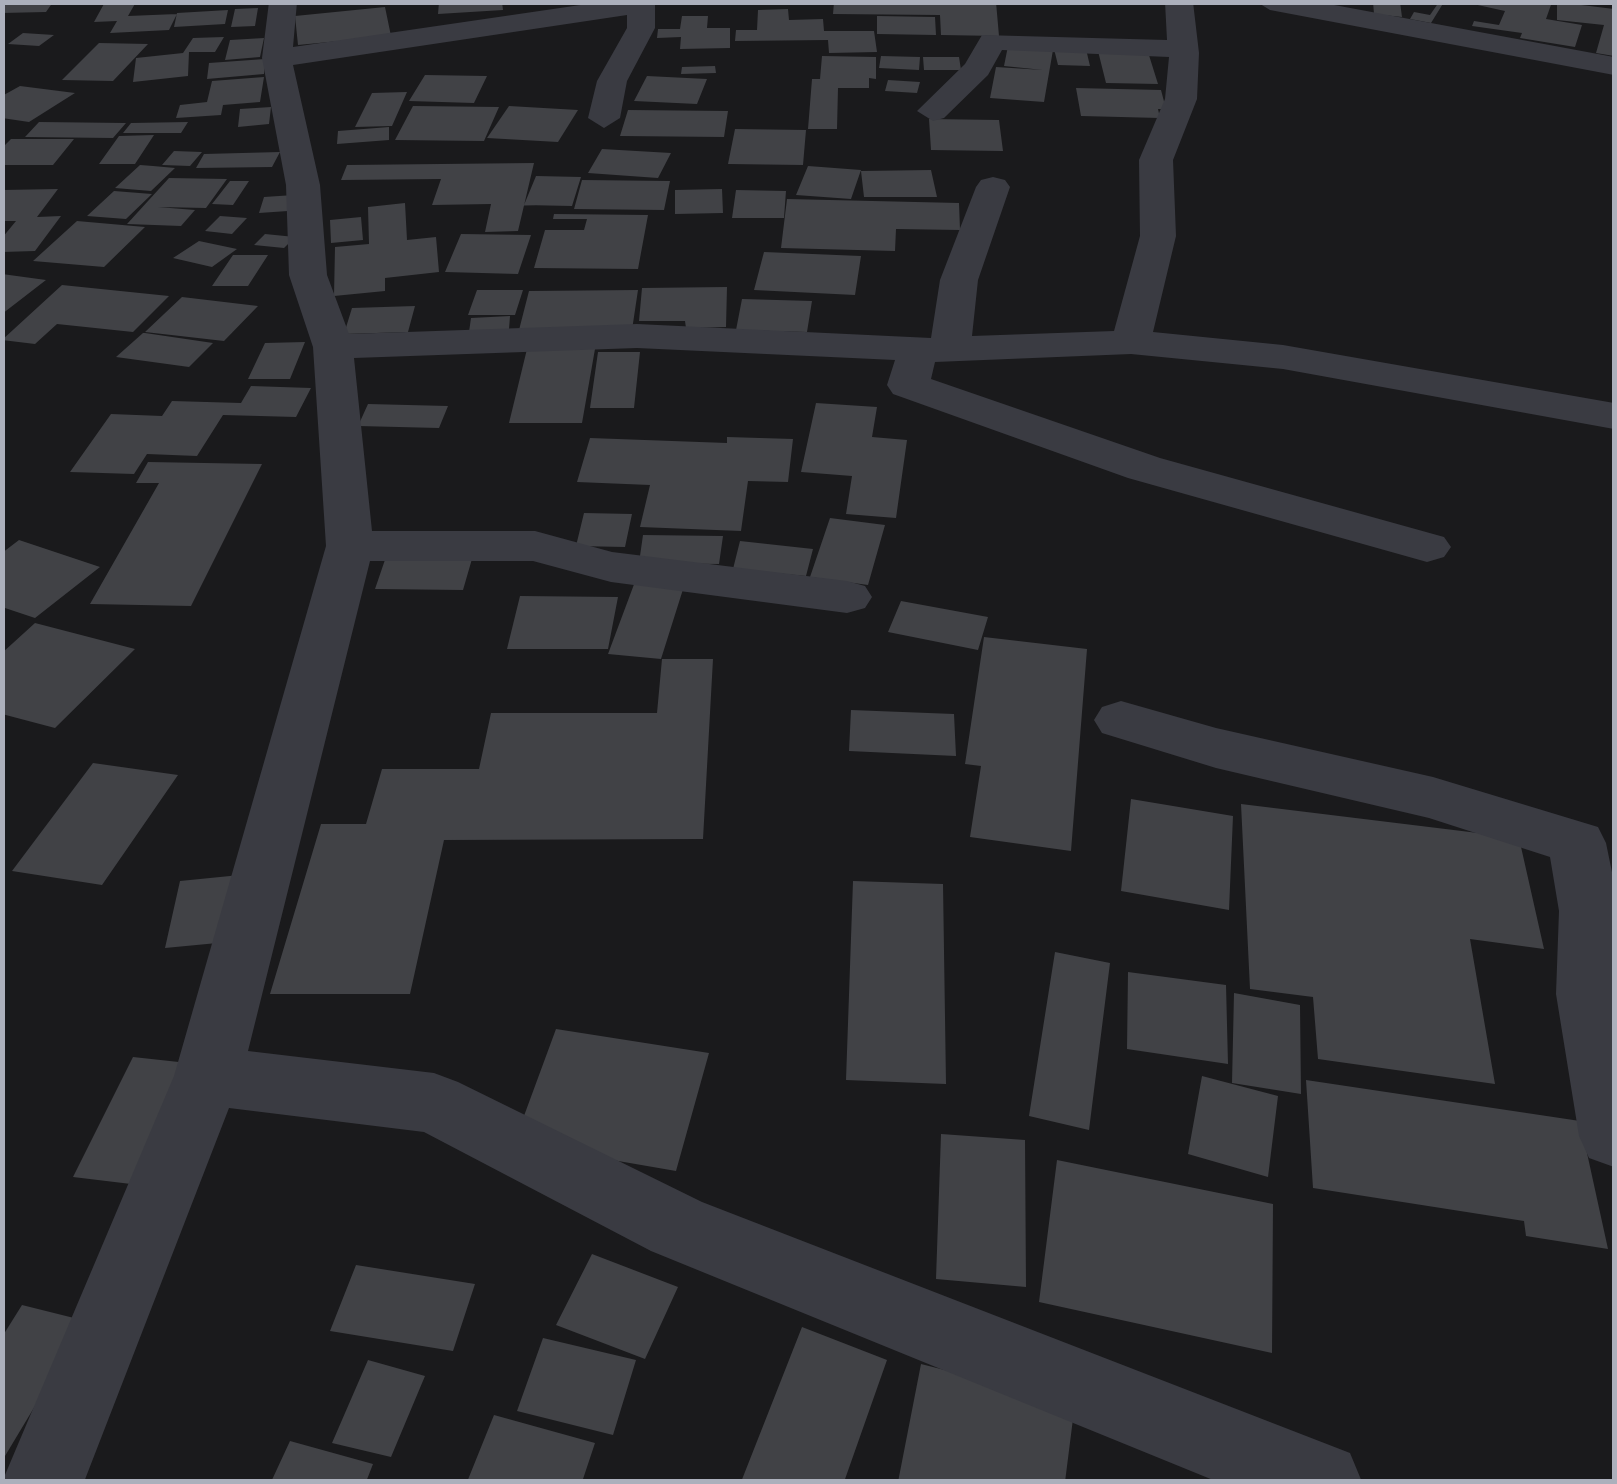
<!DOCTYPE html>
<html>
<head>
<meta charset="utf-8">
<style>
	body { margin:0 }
	#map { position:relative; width:1617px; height:1484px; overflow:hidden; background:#1a1a1c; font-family:Arial,sans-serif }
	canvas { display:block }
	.frame { position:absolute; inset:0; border:5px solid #acb0bc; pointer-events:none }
</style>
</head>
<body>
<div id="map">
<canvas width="1617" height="1484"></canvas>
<div class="frame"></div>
</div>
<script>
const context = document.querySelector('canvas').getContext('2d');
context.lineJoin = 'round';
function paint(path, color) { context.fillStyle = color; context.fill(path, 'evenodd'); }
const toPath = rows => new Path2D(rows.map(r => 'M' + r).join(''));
const building = toPath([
	[2,2,53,2,46,12,2,13],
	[105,2,136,2,128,16,177,14,169,30,110,33,117,21,94,22],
	[439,2,502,2,503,10,438,14],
	[834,2,996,2,999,36,941,35,940,15,833,14],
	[1373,2,1400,2,1402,17,1374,14],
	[1439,2,1444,2,1431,23,1410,19,1414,12,1430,15],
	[1464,2,1552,2,1546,19,1582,25,1575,47,1520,38,1522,33,1472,26,1474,21,1499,25,1505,11],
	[1557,2,1614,9,1614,56,1596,53,1604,25,1557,20],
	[385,7,391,36,298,45,295,16],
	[258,8,255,26,231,27,235,9],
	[788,9,789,20,823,19,824,31,874,31,877,52,829,53,828,40,735,41,736,30,757,30,758,10],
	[228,10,225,24,174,27,177,13],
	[682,16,708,16,707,28,730,28,730,48,680,49,681,37,657,38,658,29,680,29],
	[877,16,935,17,936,35,877,34],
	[23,33,54,35,39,46,8,44],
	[224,37,215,52,189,52,188,76,133,82,136,58,183,53,193,38],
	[264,38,260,57,225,60,230,40],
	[99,43,148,44,113,81,62,80],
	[1008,46,1053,50,1044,102,990,98,996,67,1043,70,1004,66],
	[1054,49,1086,49,1090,66,1058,65],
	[1098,51,1148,52,1158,84,1106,83],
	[822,56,876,57,876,79,869,78,869,88,838,88,837,129,808,129,812,79,820,79],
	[881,56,920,57,919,70,879,68],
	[923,57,959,57,961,70,924,70],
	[265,59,264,74,207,79,209,63],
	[715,66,716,73,681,74,682,67],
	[425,75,487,76,474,103,409,101],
	[647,76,707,79,697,104,634,101],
	[264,77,260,102,223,105,221,115,176,118,180,105,207,102,212,81],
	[888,80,920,82,917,93,885,91],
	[20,86,75,93,29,122,2,118,2,96],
	[1076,88,1161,90,1166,109,1158,109,1160,118,1081,116],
	[407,92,392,126,355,127,372,93],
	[413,106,499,107,484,141,395,140],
	[509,106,578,110,558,142,487,138],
	[271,107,269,124,238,127,240,109],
	[628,110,728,111,724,137,620,136],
	[929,119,999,120,1003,151,931,150],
	[39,122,126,123,113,138,25,137],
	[188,122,181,133,123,133,131,123],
	[389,127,389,140,337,144,338,131],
	[735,129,806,130,803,165,728,164],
	[154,135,135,164,99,164,119,136],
	[11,139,74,139,53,165,2,165,2,148],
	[602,149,671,153,658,178,588,173],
	[174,151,202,152,190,166,162,165],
	[280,152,272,167,196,168,204,154],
	[534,163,518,231,485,232,491,204,432,205,441,179,341,180,347,165],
	[140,165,153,166,175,168,151,191,115,188],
	[808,166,861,170,851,199,796,195],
	[931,170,937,197,864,197,861,171],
	[536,176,581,177,572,206,524,205],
	[169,178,227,179,206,208,158,207,195,210,181,226,127,224],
	[582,180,670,181,664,210,574,209],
	[230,181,249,181,233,205,212,204],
	[58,189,37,217,61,216,35,251,2,252,2,238,16,221,2,221,2,190],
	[722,189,723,213,675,214,675,190],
	[736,190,786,191,784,218,732,218],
	[114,191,152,194,126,219,87,216],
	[294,195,288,211,259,213,264,197],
	[787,199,959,203,960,230,896,229,895,251,781,248],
	[405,203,407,240,436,237,439,272,385,278,385,291,334,296,335,247,369,244,368,207],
	[554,214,648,215,638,269,534,268,545,230,584,230,587,219,553,219],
	[220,216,247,218,232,234,205,231],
	[361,217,363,240,331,243,330,220],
	[77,221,145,227,104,267,33,261],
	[265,234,295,237,284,248,254,245],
	[461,234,531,235,518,274,445,272],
	[199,241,237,249,212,267,173,258],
	[764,252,861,256,855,295,754,290],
	[233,255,268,255,248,286,212,286],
	[2,274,46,280,2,314],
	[62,285,169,296,133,332,57,324,35,344,2,340],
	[727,287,726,327,686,328,685,321,639,321,642,288],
	[477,290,523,290,515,315,468,315],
	[638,290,632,330,519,330,529,291],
	[182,297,258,306,224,341,145,332],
	[742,299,812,301,807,332,736,330],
	[415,306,408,332,344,334,352,308],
	[510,316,509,329,469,332,471,318],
	[143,333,145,333,213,343,189,367,116,357],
	[305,342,290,379,248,379,265,343],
	[527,349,595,349,582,423,509,423],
	[598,352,640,352,634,408,590,408],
	[251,386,311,388,296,417,223,415,197,456,147,454,134,474,70,472,111,414,162,416,172,401,241,403],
	[816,403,877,407,872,437,907,440,896,518,846,514,852,476,801,472],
	[368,404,448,406,439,428,358,426],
	[727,437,793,439,788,482,748,481,741,531,640,527,650,485,577,482,590,438,727,443],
	[148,462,262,464,191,606,90,604,159,483,136,483],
	[584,513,632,514,625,547,576,546],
	[830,518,885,525,868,585,810,577],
	[643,535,723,536,719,564,639,563],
	[19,540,100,567,35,618,2,607,2,553],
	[740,541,813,549,806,576,733,569],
	[388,551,474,552,463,590,375,589],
	[636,579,685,583,661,659,608,654],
	[520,596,618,597,608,649,507,649],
	[901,601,988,617,978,650,888,632],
	[35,623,135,649,55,728,2,714,2,653],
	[984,637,1087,649,1071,851,970,837,981,766,965,764],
	[662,659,713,659,703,839,444,840,410,994,270,994,321,824,366,824,382,769,479,769,491,713,657,713],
	[851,710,954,714,956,756,849,751],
	[93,763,178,775,102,885,12,871],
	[1131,799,1233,816,1229,910,1121,891],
	[1241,804,1519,838,1544,949,1470,939,1495,1084,1318,1059,1313,997,1250,989],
	[240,875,228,942,165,948,180,881],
	[853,881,943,884,946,1084,846,1080],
	[1055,952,1110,963,1089,1130,1029,1116],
	[1128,972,1226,985,1228,1064,1127,1049],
	[1234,993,1300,1005,1301,1094,1232,1083],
	[556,1029,709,1053,676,1171,514,1143],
	[133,1057,188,1063,131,1184,73,1177],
	[1202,1076,1278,1096,1268,1177,1188,1154],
	[1306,1080,1580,1121,1608,1249,1526,1236,1524,1221,1313,1188],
	[941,1134,1025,1140,1026,1287,936,1279],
	[1057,1160,1273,1204,1272,1353,1039,1302],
	[592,1254,678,1287,645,1359,556,1325],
	[356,1265,475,1284,453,1351,330,1331],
	[22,1305,86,1321,2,1461,2,1337],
	[802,1327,887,1360,844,1482,741,1482],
	[543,1338,636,1360,613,1435,517,1411],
	[368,1360,425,1376,391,1457,332,1443],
	[921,1364,1075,1403,1065,1482,898,1482],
	[494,1415,595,1443,582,1482,467,1482],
	[290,1441,373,1464,366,1482,271,1482]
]);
const minor = toPath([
	[269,2,297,2,293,47,601,2,655,5,655,28,627,81,620,118,604,128,588,118,597,81,627,28,627,15,293,65,320,185,327,275,349,334,637,324,931,338,940,280,976,187,981,180,993,177,1005,180,1010,187,978,280,972,336,1114,331,1140,236,1139,160,1165,99,1169,57,1002,50,988,75,944,118,933,121,917,111,965,64,982,35,1167,40,1165,2,1193,2,1199,53,1197,99,1173,160,1176,236,1153,332,1283,345,1614,403,1614,429,1283,369,1131,354,935,362,931,379,1160,458,1444,537,1451,547,1444,557,1427,562,1128,478,893,394,887,385,895,360,637,348,354,358,372,531,535,531,612,552,847,581,865,586,872,597,865,608,847,613,611,582,533,561,370,561,248,1051,434,1073,458,1082,702,1202,1350,1453,1362,1482,1218,1482,651,1251,424,1132,229,1108,84,1482,2,1482,174,1076,326,546,313,347,289,275,286,185,262,58,269,2],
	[1257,2,1318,2,1614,57,1614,75,1270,10,1257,2],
	[1121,701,1216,728,1433,777,1598,827,1606,843,1614,882,1614,1167,1589,1158,1579,1136,1556,994,1559,911,1550,857,1429,818,1216,768,1102,733,1094,720,1102,707,1121,701]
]);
paint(building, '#414246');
paint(minor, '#3a3b42');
</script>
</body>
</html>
